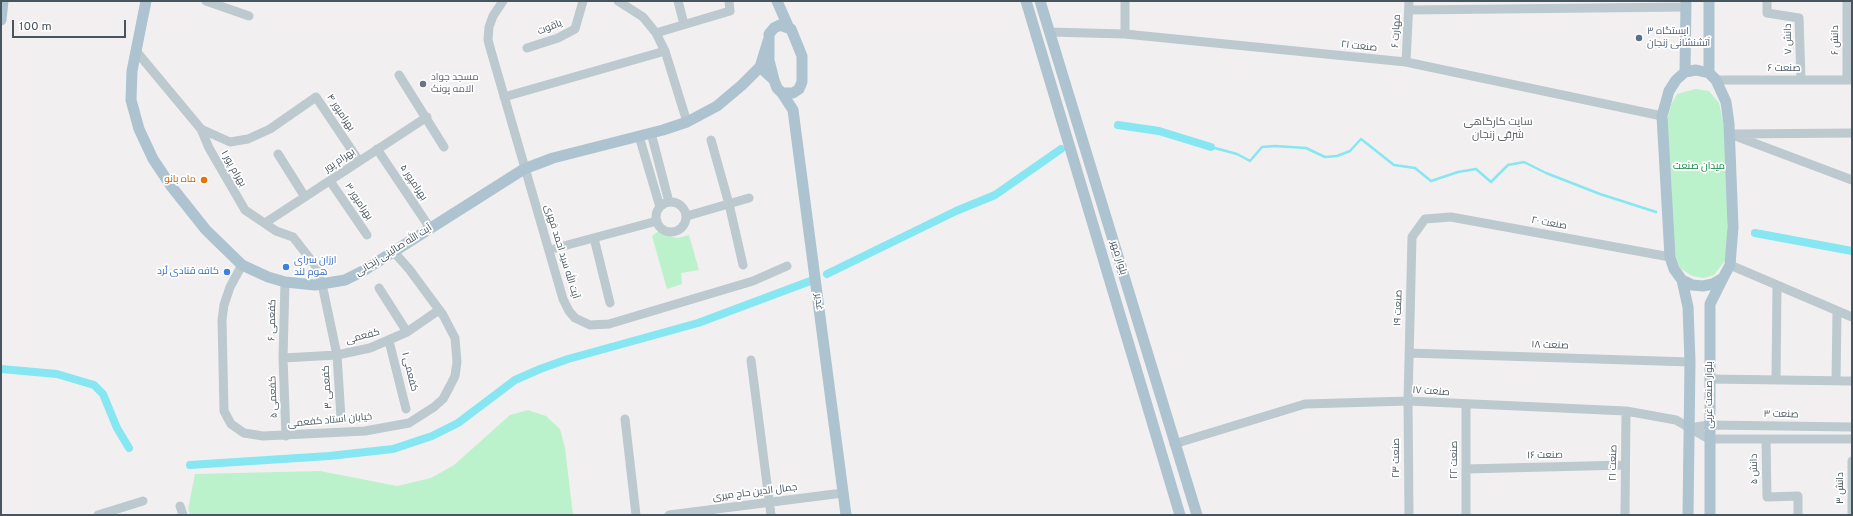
<!DOCTYPE html>
<html>
<head>
<meta charset="utf-8">
<style>
	body { margin:0 }
	#map { position:relative; width:1853px; height:516px; overflow:hidden; background:#f2eff0; font-family:Overpass,sans-serif }
	canvas { display:block }
	.frame { position:absolute; inset:0; border:2px solid #46555e; pointer-events:none }
	.scale { position:absolute; left:12px; top:20px; width:114px; height:18px; box-sizing:border-box; border:2px solid #46555e; border-top:0; padding-left:5px; font-size:12px; line-height:14px; white-space:nowrap; color:#46555e; -webkit-text-stroke:3px #fff; paint-order:stroke }
</style>
</head>
<body>
<div id="map">
<canvas width="1853" height="516"></canvas>
<div class="frame"></div>
<div class="scale">100 m</div>
</div>
<script>
const context = document.querySelector('canvas').getContext('2d');
context.lineJoin = 'round';
function paint(path, color) { context.fillStyle = color; context.fill(path, 'evenodd'); }
const toPath = rows => new Path2D(rows.map(r => 'M' + r).join(''));
function stroke(path, color, width, dash) { context.strokeStyle = color; context.lineWidth = width; context.lineCap = dash ? 'butt' : 'round'; context.setLineDash(dash || []); context.stroke(path); }
function write(font, color, halo, rows, align = 'center') {
  context.font = font + ' Overpass,Cairo,sans-serif'; context.lineWidth = 3.5; context.setLineDash([]); context.textBaseline = 'middle'; context.strokeStyle = halo; context.fillStyle = color; for (const [text, x, y, turn = 0] of rows) {
    context.save(); context.translate(x, y); context.rotate((+turn || 0) * Math.PI / 180); context.textAlign = isNaN(turn) ? turn : align; if (halo) context.strokeText(text, 0, 0); context.fillText(text, 0, 0); context.restore();
  }
}
const green = toPath([
	[1695,89,1709,91,1719,103,1724,125,1728,165,1727,258,1714,275,1704,278,1692,276,1680,268,1674,252,1666,125,1671,105,1677,94],
	[660,230,669,236,678,238,689,235,699,270,681,273,682,284,667,289,652,236],
	[528,410,546,416,560,429,565,448,573,515,190,515,188,509,195,474,320,471,397,486,431,478,454,465,510,415]
]);
const stream = toPath([
	[1211,147,1237,154,1250,161,1262,147,1275,146,1306,148,1325,157,1337,156,1350,151,1361,139,1394,165,1415,168,1431,181,1458,172,1476,169,1491,182,1508,165,1524,162,1546,173,1600,194,1656,212]
]);
const canal = toPath([
	[1118,125,1159,131,1211,147],
	[1755,233,1852,251],
	[827,274,956,211,995,195,1061,149],
	[1,369,57,374,94,385,103,394,117,428,129,448],
	[190,465,329,456,393,449,432,436,458,423,515,380,540,369,568,359,698,323,813,280]
]);
const minor = toPath([
	[206,1,249,16],
	[503,1,493,16,489,27,488,40,491,51,563,299,569,311,575,318,590,325,609,324,753,281,787,266],
	[618,1,643,17,656,33,665,51,687,122],
	[678,1,684,24],
	[1125,1,1125,34],
	[1767,1,1767,13,1799,18,1801,80],
	[1847,1,1847,80],
	[1409,10,1686,7],
	[1049,32,1125,34,1406,62,1662,116],
	[656,33,730,11,729,1],
	[527,48,558,38,575,29,583,1],
	[136,51,201,129,209,148,245,210,276,231,293,237,315,265,322,284,337,355,341,418],
	[1406,62,1409,1],
	[399,75,444,147],
	[1716,80,1852,80],
	[504,97,665,51],
	[201,129,230,142,248,139,270,129,316,97,359,161],
	[651,133,669,202],
	[1730,134,1852,180],
	[1735,134,1852,133],
	[639,136,660,207],
	[711,140,729,204,743,265],
	[377,149,430,228],
	[278,154,305,197],
	[330,181,367,235],
	'656 217a15 15 0 1 1 30 0a15 15 0 1 1-30 0Z',
	[687,216,749,198],
	[265,223,427,117],
	[594,238,610,303],
	[556,248,657,221],
	[242,265,230,287,224,305,222,320,224,411,231,424,244,433,263,436,365,431,409,423,434,407,443,399,450,386,455,376,457,362,455,338,443,315,409,269,393,251],
	[1730,265,1852,317],
	[285,282,283,358,286,436],
	[379,288,407,332],
	[389,341,406,409],
	[1409,353,1690,362],
	[283,358,337,355,370,348,407,332,439,310],
	[751,360,771,515],
	[1710,379,1852,381],
	[1776,380,1777,286],
	[1836,381,1837,311],
	[1466,405,1466,515],
	[625,419,636,515],
	[1689,428,1709,425,1852,427],
	[1766,439,1767,497,1798,496,1798,515],
	[1174,444,1305,404,1408,401,1626,411,1676,420,1709,439,1852,439],
	[1466,469,1625,465],
	[180,506,183,515],
	[98,515,143,501],
	[669,515,843,493],
	[1409,515,1408,401,1412,237,1425,219,1451,217,1670,257],
	[1625,515,1626,411],
	[1852,515,1852,461]
]);
const major = toPath([
	[146,1,132,71,131,100,139,129,153,159,171,186,206,230,242,265,268,277,285,282,315,285,345,280,363,271,524,169,553,158,663,130,687,122,717,106,742,85,760,67,768,41],
	[777,1,788,26],
	[1026,1,1180,515],
	[1040,1,1197,515],
	[1709,1,1709,73],
	[1,20,3,1],
	[760,67,774,80,777,88,782,93,793,93,799,89,802,82,802,56,791,29,780,25,774,28,769,34,769,60,774,80],
	[1696,70,1709,73,1716,80,1726,102,1729,124,1733,227,1730,265,1723,278,1713,284,1703,286,1692,285,1682,280,1674,269,1670,257,1662,116,1669,91,1676,80,1685,72,1696,70],
	[1685,72,1686,1],
	[782,93,793,110,846,515],
	[1682,280,1688,307,1690,362,1688,515],
	[1710,515,1710,304,1723,278]
]);
const markers = [
	[1639,38,4,"#5c6f8a"],
	[423,84,4,"#6b7280"],
	[204,180,4,"#e8710a"],
	[286,267,4,"#3f7fe0"],
	[227,272,4,"#3f7fe0"]
];
const streetNames = [
	["یاقوت",550,28,-22],
	["مهارت ۶",1397,31,-87],
	["دانش ۷",1789,39,-91],
	["دانش ۶",1836,40,-90],
	["صنعت ۲۱",1359,47,6],
	["صنعت ۶",1784,69],
	["بهرامپور ۴",340,113,56],
	["بهرام پور",340,161,-34],
	["بهرام پور ۱",233,169,60],
	["بهرامپور ۵",413,183,56],
	["بهرامپور ۳",358,202,56],
	["صنعت ۲۰",1549,224,10],
	["آیت الله صائینی زنجانی",394,251,-32],
	["آیت الله سید احمد فهری",561,252,73],
	["بلوار مهر",1118,258,73],
	["غدیر",818,302,83],
	["صنعت ۱۹",1399,308,-88],
	["کفعمی ۶",273,320,-89],
	["کفعمی",363,337,-15],
	["صنعت ۱۸",1550,346,2],
	["کفعمی ۱",409,372,76],
	["کفعمی ۳",328,387,-94],
	["صنعت ۱۷",1431,392,4],
	["بلوار صنعت غربی",1710,395,-90],
	["کفعمی ۵",274,397,-92],
	["صنعت ۳",1781,415,1],
	["خیابان استاد کفعمی",330,421,-5],
	["صنعت ۱۶",1545,456,-1],
	["صنعت ۲۳",1397,458,-90],
	["صنعت ۲۲",1455,460,-90],
	["صنعت ۲۱",1614,463,-89],
	["دانش ۵",1755,469,-91],
	["دانش ۳",1841,488,-90],
	["جمال الدین حاج میری",755,493,-7]
];
const serviceNames = [
	["ایستگاه ۳",1647,32],
	["آتشنشانی زنجان",1647,44]
];
const worshipNames = [
	["مسجد جواد",431,78],
	["الامه پونک",431,90]
];
const parkNames = [
	["میدان صنعت",1699,167]
];
const foodNames = [
	["ماه بانو",196,180]
];
const shopNames = [
	["ارزان سرای",294,261],
	["هوم لند",294,273],
	["کافه قنادی لٌرد",219,272,"right"]
];
const neighbourhoodNames = [
	["سایت کارگاهی",1498,123],
	["شرقی زنجان",1498,136]
];
paint(green, '#bcf2cb');
stroke(stream, '#86e6f1', 2.5);
stroke(canal, '#86e6f1', 8);
stroke(minor, '#bcc9cf', 9);
stroke(major, '#aec3d0', 11);
for (const [x, y, r, color] of markers) { const dot = new Path2D(); dot.arc(x, y, r, 0, 2 * Math.PI); context.fillStyle = color; context.fill(dot); stroke(dot, '#fff', 1.5); }
write('10px', '#46555e', '#fff', streetNames);
write('10px', '#4e5e75', '#fff', serviceNames, 'left');
write('10px', '#5b616d', '#fff', worshipNames, 'left');
write('10px', '#118540', '#fff', parkNames);
write('10px', '#c56008', '#fff', foodNames, 'right');
write('10px', '#366cbe', '#fff', shopNames, 'left');
write('11px', '#5c6165', '#fff', neighbourhoodNames);
</script>
</body>
</html>
